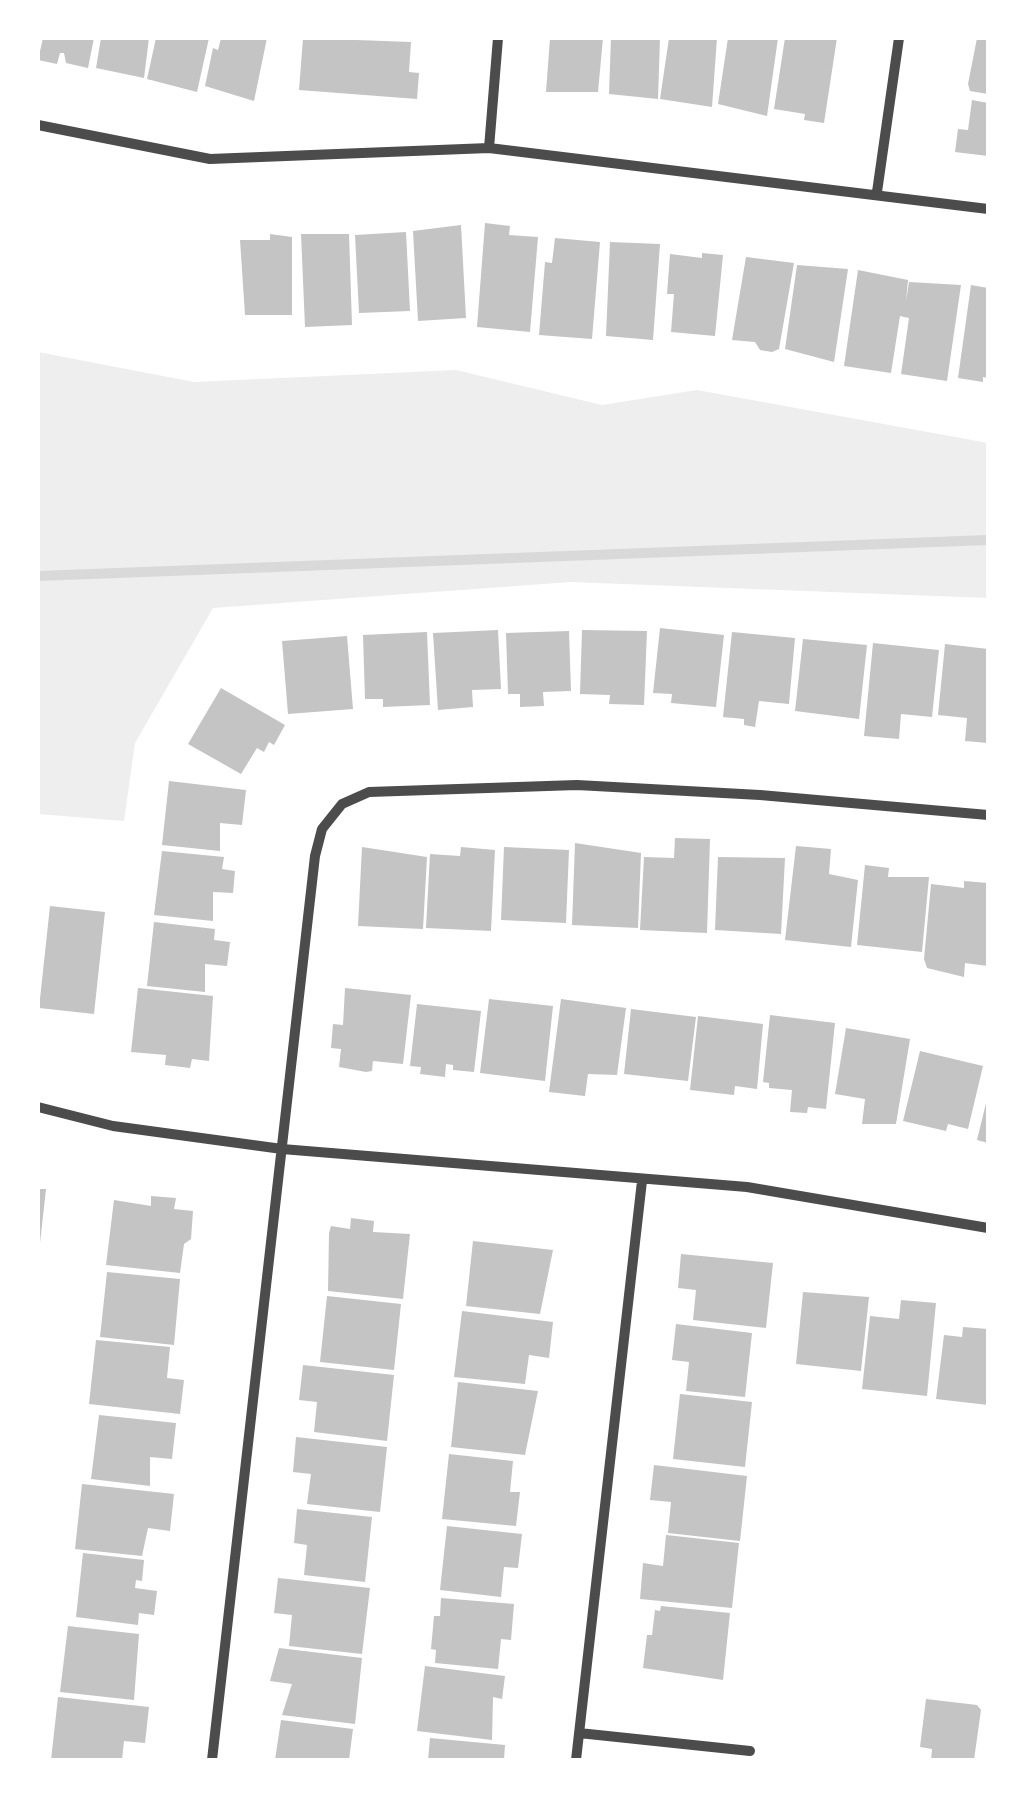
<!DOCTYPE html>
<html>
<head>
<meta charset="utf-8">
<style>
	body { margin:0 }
	#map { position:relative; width:1026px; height:1798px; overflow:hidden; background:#fff; font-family:"DejaVu Sans",sans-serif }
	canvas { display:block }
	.frame { position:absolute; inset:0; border:40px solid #fff; pointer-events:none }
</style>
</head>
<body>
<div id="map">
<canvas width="1026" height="1798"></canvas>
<div class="frame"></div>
</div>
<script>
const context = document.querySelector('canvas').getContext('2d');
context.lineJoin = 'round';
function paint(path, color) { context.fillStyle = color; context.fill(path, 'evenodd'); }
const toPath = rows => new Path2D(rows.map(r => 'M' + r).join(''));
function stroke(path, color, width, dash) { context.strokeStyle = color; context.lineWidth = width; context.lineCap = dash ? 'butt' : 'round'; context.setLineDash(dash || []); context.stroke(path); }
const green = toPath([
	[38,352,194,382,456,370,602,405,697,390,988,443,988,598,571,582,213,608,135,743,124,821,38,814]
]);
const stream = toPath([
	[38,576,988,540]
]);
const building = toPath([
	[43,38,94,38,88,68,66,63,64,53,60,53,57,64,38,60],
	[101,38,149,38,144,78,96,68],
	[156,38,209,38,197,92,147,79],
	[221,38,267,38,254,101,205,86,213,48,218,50],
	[303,38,411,42,409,72,419,73,417,99,299,90],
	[550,38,603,38,598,92,546,92],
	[611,38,660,38,658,99,609,94],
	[669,38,717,38,712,107,660,99],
	[728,38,778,38,767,116,718,104],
	[785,38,837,38,824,123,804,120,805,114,774,109],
	[977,38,988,38,988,94,970,91,968,84],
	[972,100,988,103,988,156,955,152,958,129,968,130],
	[485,223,510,226,509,235,538,237,530,332,477,327],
	[461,225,466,318,418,321,413,231],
	[406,232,410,311,359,313,355,235],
	[270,234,292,237,292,315,245,315,240,240,270,240],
	[301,234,349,234,352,325,305,327],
	[555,238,600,242,592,339,539,335,545,262,552,263],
	[610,242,660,244,653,340,606,336],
	[702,253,723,255,715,336,671,332,674,294,667,294,670,254,702,258],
	[746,257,794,263,779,349,772,352,760,350,755,342,732,340],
	[797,265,848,269,834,362,785,349],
	[858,270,908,280,906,302,909,282,961,285,947,381,901,374,909,318,904,317,900,316,891,373,844,366],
	[971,285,988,288,988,378,983,377,983,382,958,378],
	[660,628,724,635,716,707,671,703,672,694,653,693],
	[498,630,501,689,472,690,473,707,438,710,433,633],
	[582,630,647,631,644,705,609,704,610,695,580,694],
	[569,631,571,691,543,692,544,706,520,707,520,694,508,694,506,633],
	[427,632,430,705,383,707,383,699,365,699,363,635],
	[732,632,795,638,789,704,759,701,755,727,744,725,744,719,723,717],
	[347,636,353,709,288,714,282,641],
	[803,639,867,645,859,719,795,711],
	[873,643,939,650,932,717,901,714,899,739,864,736],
	[945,644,988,649,988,743,965,741,967,718,938,715],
	[221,688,285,725,274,745,269,742,264,752,257,748,241,774,188,744],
	[169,781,246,790,242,825,220,823,220,851,162,845],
	[675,838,710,839,707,933,640,930,644,857,674,858],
	[575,843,641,853,638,928,572,925],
	[796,846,831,849,829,874,858,880,851,947,785,940],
	[362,847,427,857,423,929,358,926],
	[461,847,495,850,491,931,426,928,430,854,460,856],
	[504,847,569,850,566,923,501,920],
	[162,851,224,857,222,869,235,871,233,893,213,892,213,921,154,915],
	[718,857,785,858,781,934,715,930],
	[865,865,889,868,888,877,929,877,922,952,857,945],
	[964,881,988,883,988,966,965,963,964,977,927,968,924,959,931,884,964,888],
	[50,906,105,912,94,1014,39,1008],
	[154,922,215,929,214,940,230,942,227,966,205,964,205,992,147,986],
	[138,988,213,996,209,1061,192,1059,190,1068,165,1065,166,1055,131,1052],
	[345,988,411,995,403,1064,373,1061,372,1071,366,1072,339,1067,341,1049,331,1048,333,1024,343,1025],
	[489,999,553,1006,545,1081,480,1073],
	[561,999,626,1008,617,1075,588,1074,585,1096,549,1092],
	[417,1004,481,1011,474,1072,453,1070,453,1065,446,1064,445,1077,420,1074,421,1067,410,1066],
	[631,1009,696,1017,688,1081,624,1074],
	[770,1015,835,1023,826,1109,808,1107,807,1113,790,1112,792,1090,769,1088,769,1083,763,1082],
	[698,1016,763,1024,757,1089,735,1086,734,1095,690,1090],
	[846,1028,910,1039,896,1124,862,1124,865,1099,835,1094],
	[920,1051,983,1066,968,1129,948,1124,946,1131,903,1121],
	[988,1095,988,1143,977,1140],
	[38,1189,46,1189,40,1243,38,1243],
	[151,1196,176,1198,174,1209,193,1211,191,1239,184,1244,180,1273,106,1265,114,1200,151,1206],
	[351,1218,374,1221,373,1232,410,1234,403,1299,328,1291,329,1233,331,1226,350,1229],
	[473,1241,553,1250,540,1314,466,1306],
	[681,1254,773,1263,766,1328,693,1320,696,1290,678,1288],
	[107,1272,180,1279,174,1345,100,1337],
	[803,1292,869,1297,861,1371,796,1364],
	[327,1296,401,1304,394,1370,320,1362],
	[901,1300,936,1303,927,1396,862,1389,870,1316,899,1319],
	[462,1311,553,1322,549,1358,529,1355,525,1384,454,1377],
	[676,1324,752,1333,745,1397,686,1391,689,1362,672,1360],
	[963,1327,988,1329,988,1405,936,1399,944,1335,962,1337],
	[96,1340,170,1347,167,1378,184,1380,180,1414,89,1404],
	[303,1365,394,1375,387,1441,314,1432,317,1402,299,1400],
	[458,1382,538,1391,525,1455,451,1447],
	[680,1394,752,1402,745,1467,673,1459],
	[99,1415,176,1423,172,1459,150,1457,150,1486,91,1479],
	[296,1437,387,1447,380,1512,307,1504,311,1474,293,1472],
	[449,1454,513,1461,510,1492,520,1492,516,1526,442,1519],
	[654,1465,747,1476,740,1541,668,1533,671,1502,650,1500],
	[82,1484,174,1494,170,1531,148,1528,142,1556,75,1549],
	[297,1509,372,1517,365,1582,304,1575,307,1545,294,1543],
	[447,1526,522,1534,518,1568,504,1567,501,1597,440,1590],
	[666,1535,739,1543,732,1608,640,1599,643,1563,663,1566],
	[83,1553,144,1560,142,1581,136,1580,135,1588,157,1591,154,1615,139,1613,138,1625,76,1617],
	[278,1578,370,1588,362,1654,289,1646,292,1615,274,1613],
	[441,1598,514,1604,511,1640,501,1639,498,1669,435,1663,436,1650,431,1649,434,1616,440,1616],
	[661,1606,730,1613,723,1680,643,1668,647,1635,652,1635,655,1610,660,1611],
	[68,1626,139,1634,134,1700,60,1692],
	[279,1648,362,1658,355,1724,282,1715,292,1684,270,1681],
	[425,1666,505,1676,502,1699,493,1697,492,1740,417,1731],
	[58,1697,149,1707,145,1743,124,1741,122,1760,51,1760],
	[926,1699,977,1705,981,1710,974,1760,931,1760,932,1749,920,1747],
	[281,1720,353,1729,349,1760,275,1760],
	[430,1738,505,1745,504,1760,428,1760]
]);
const minor = toPath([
	[38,125,210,159,489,148,988,209],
	[489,148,498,38],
	[877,192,899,38],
	[38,1107,113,1126,282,1149,747,1187,988,1228],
	[579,1733,750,1751],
	[212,1760,315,856,322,829,342,804,369,792,577,785,760,795,988,815],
	[576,1760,642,1181]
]);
paint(green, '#eee');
stroke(stream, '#d9d9d9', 10);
paint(building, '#c4c4c4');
stroke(minor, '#4c4c4c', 10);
</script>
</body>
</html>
